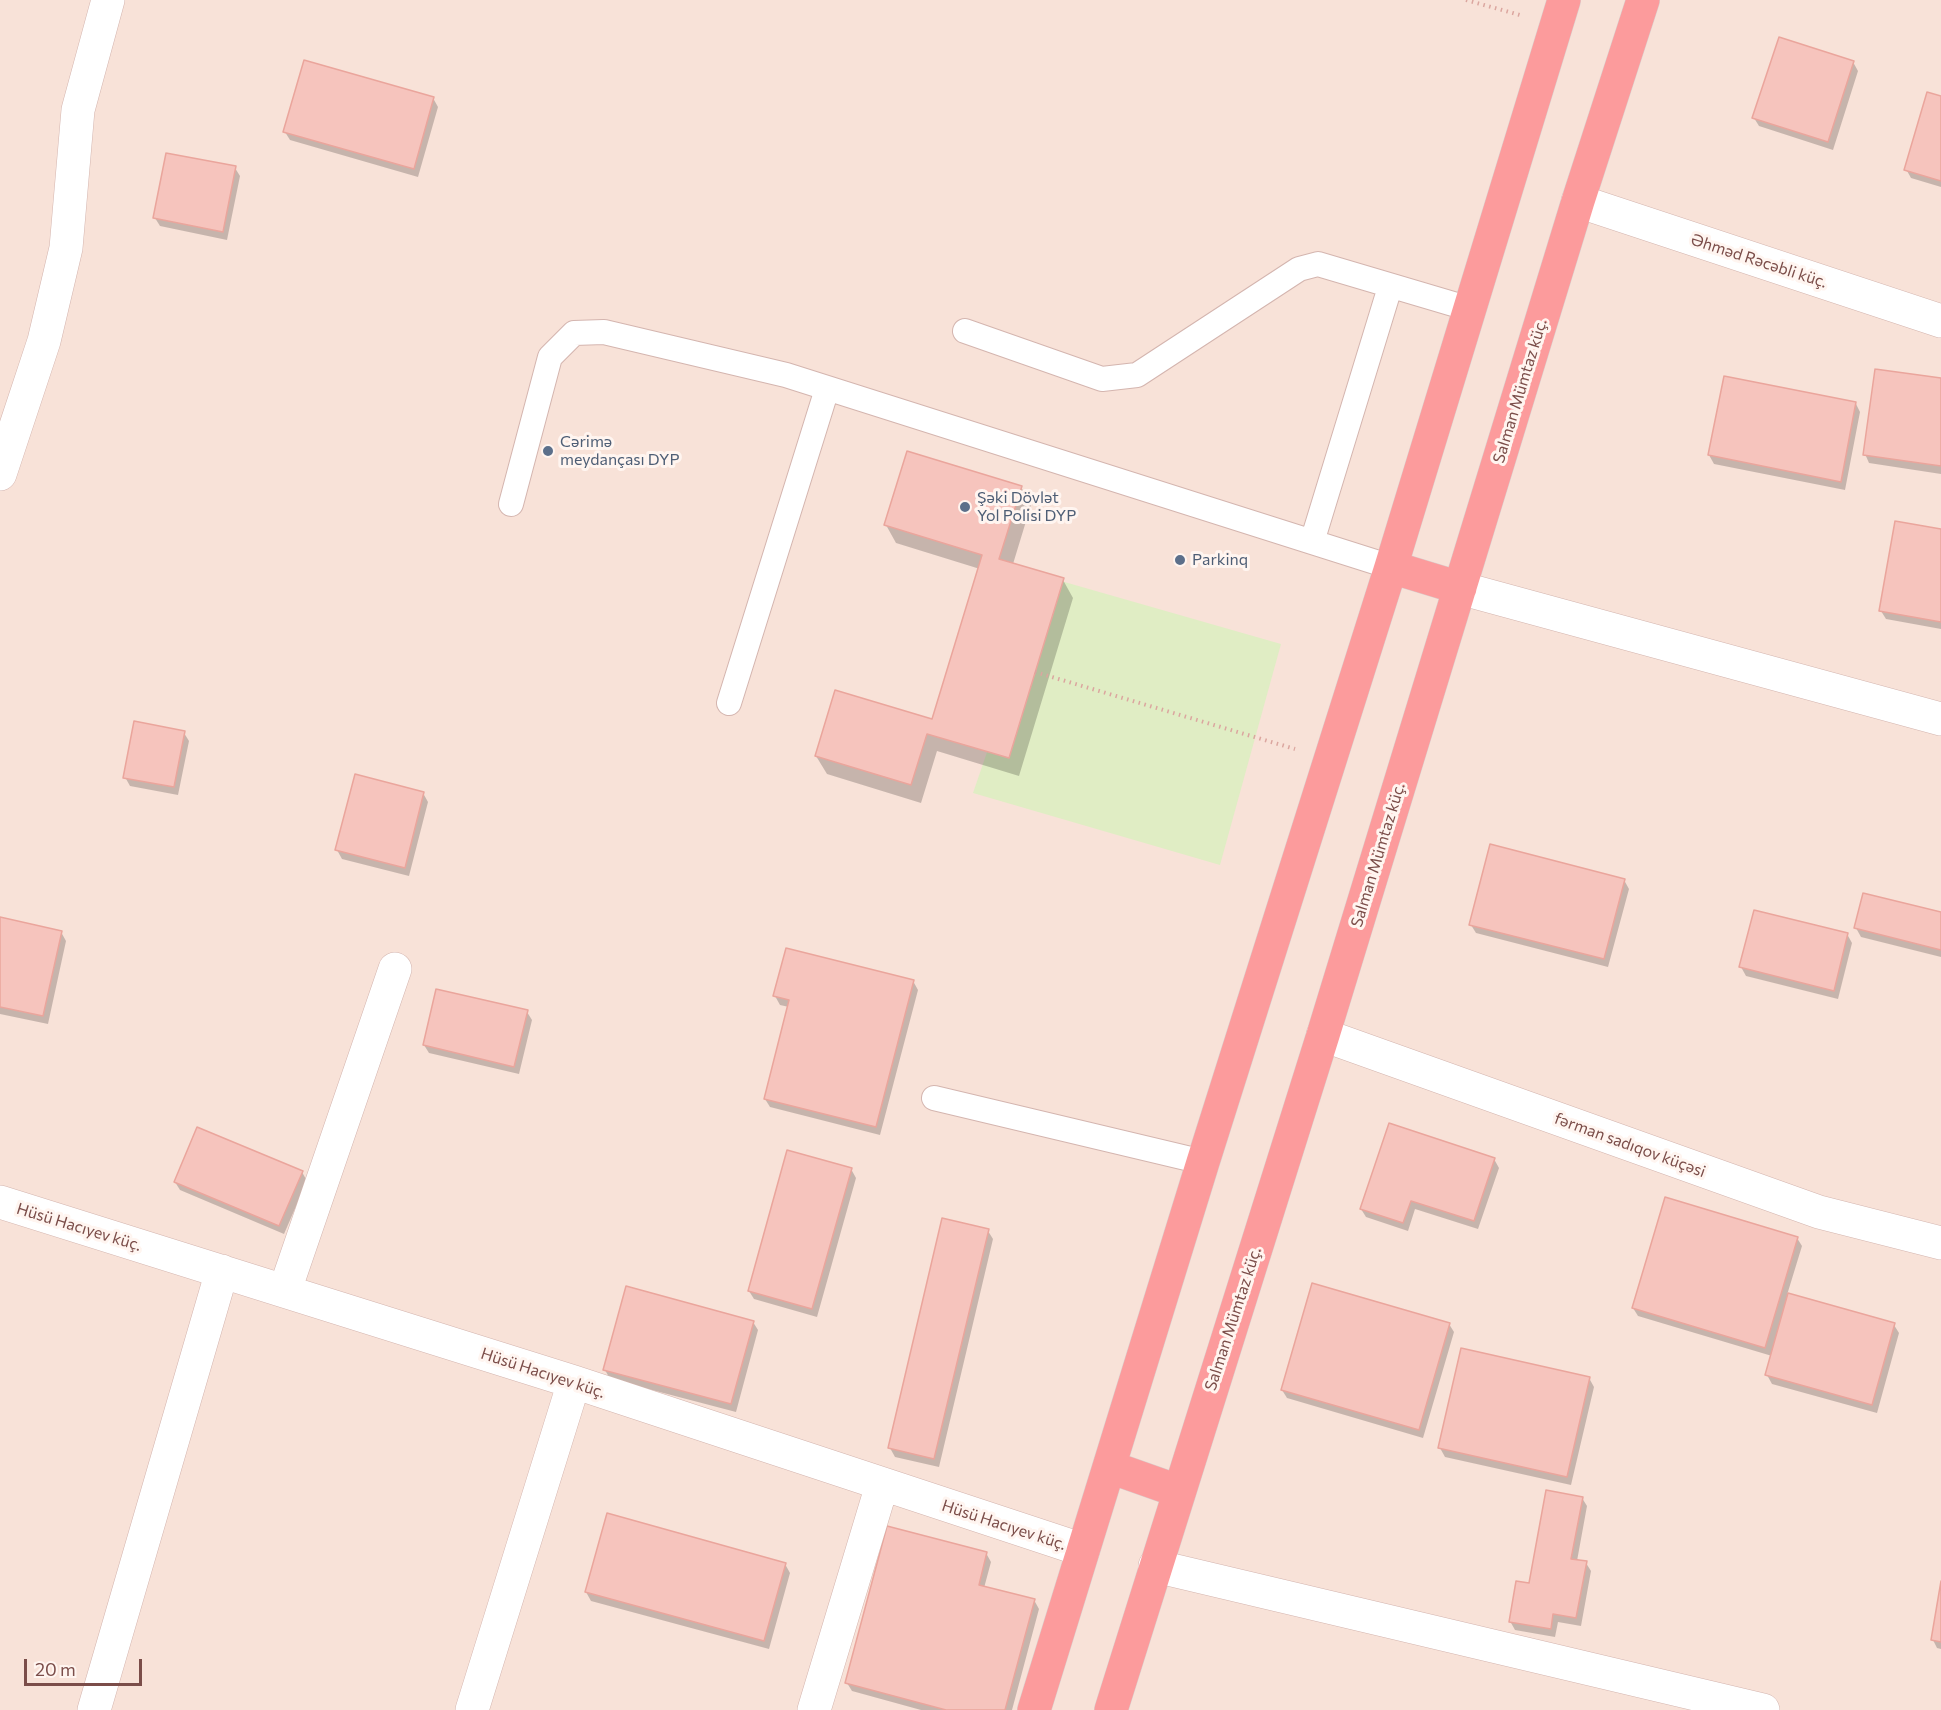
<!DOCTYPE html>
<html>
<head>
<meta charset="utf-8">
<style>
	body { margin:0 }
	#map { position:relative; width:1941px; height:1710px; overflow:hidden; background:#feefe8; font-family:Commissioner,sans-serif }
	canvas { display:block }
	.scale { position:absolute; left:24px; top:1659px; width:118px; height:27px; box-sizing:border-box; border:3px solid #7b4d49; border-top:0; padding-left:8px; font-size:18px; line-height:21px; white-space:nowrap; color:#7b4d49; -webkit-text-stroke:4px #fff5f0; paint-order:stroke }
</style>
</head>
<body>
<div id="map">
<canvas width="1941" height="1710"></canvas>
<div class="scale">20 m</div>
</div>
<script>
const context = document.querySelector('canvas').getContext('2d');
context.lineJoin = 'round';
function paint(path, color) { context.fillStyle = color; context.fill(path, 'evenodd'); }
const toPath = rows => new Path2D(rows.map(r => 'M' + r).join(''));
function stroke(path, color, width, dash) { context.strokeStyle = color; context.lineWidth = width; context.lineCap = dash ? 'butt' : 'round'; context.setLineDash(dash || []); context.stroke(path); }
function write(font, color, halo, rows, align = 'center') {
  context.font = font + ' Commissioner,sans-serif'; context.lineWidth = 6; context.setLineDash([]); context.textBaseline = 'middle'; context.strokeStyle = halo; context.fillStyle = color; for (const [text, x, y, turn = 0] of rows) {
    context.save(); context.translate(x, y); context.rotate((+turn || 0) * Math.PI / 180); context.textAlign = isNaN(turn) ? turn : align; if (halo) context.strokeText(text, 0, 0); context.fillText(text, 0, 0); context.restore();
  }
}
const residential = toPath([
	[0,0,1941,0,1941,1710,0,1710]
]);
const green = toPath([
	[1047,577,1281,644,1220,865,973,793]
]);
const shadow = toPath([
	[1853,62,1858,71,1833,150,1759,126,1754,118],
	[433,98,438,107,418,177,290,140,285,132],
	[1941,98,1941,187,1911,178,1906,169],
	[235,168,240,176,227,240,160,226,155,218],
	[1941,380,1941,474,1869,463,1865,454],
	[1856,404,1860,412,1845,490,1714,464,1709,455],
	[1021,487,1031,505,1013,564,1063,580,1073,598,1019,776,937,751,921,803,827,774,816,756,933,721,980,569,896,543,886,525],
	[1941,530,1941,629,1886,619,1881,611],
	[184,733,189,741,178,795,130,786,125,777],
	[423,793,428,802,409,876,342,859,337,850],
	[1624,880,1629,889,1608,967,1476,933,1471,925],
	[1941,913,1941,957,1861,937,1856,928],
	[0,919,61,932,66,941,48,1024,0,1014],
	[1847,934,1852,943,1838,999,1746,976,1741,967],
	[913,981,918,990,880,1135,770,1107,765,1099,789,1007,780,1005,775,996],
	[527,1012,532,1020,519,1074,429,1053,424,1045],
	[1494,1159,1499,1168,1478,1229,1415,1209,1408,1231,1366,1217,1361,1209],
	[851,1169,856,1178,817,1317,754,1299,749,1291],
	[302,1172,307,1181,284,1234,180,1190,175,1182],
	[988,1231,993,1239,939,1467,895,1457,890,1448],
	[1797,1238,1802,1246,1787,1295,1894,1325,1899,1333,1877,1413,1772,1384,1767,1375,1772,1356,1638,1316,1633,1308],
	[753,1322,758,1330,736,1412,610,1379,605,1370],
	[1449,1324,1454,1332,1423,1438,1287,1398,1282,1390],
	[1589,1378,1594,1387,1571,1485,1445,1457,1440,1448],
	[1582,1498,1587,1506,1577,1561,1586,1563,1591,1571,1581,1626,1558,1622,1555,1637,1515,1630,1510,1621],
	[986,1553,991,1562,984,1588,1034,1600,1039,1609,1012,1710,921,1710,852,1691,847,1683],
	[785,1564,790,1573,769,1649,591,1601,586,1592],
	[1941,1590,1941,1649,1937,1648,1933,1640]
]);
const building = toPath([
	[1779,37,1854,61,1828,142,1752,118,1779,37],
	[304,60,434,97,414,169,283,132,304,60],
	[1927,92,1941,96,1941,181,1904,170,1927,92],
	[166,153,236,166,223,232,153,218,166,153],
	[1875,369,1941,378,1941,466,1863,455,1875,369],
	[1724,376,1856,402,1841,482,1708,455,1724,376],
	[907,451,1022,486,999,559,1064,578,1009,758,927,734,911,785,815,756,835,690,932,719,982,555,884,525,907,451],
	[1895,521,1941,529,1941,622,1879,611,1895,521],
	[134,721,185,731,174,787,123,778,134,721],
	[355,774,424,792,405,868,335,850,355,774],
	[1490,844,1625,879,1604,959,1469,925,1490,844],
	[1863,893,1941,912,1941,950,1854,928,1863,893],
	[1754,910,1848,933,1834,991,1739,967,1754,910],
	[0,917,62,931,43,1016,0,1007,0,917],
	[786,948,914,980,876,1127,764,1099,789,1000,773,996,786,948],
	[436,989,528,1010,514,1067,423,1045,436,989],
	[1389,1123,1495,1158,1474,1221,1411,1201,1403,1223,1360,1209,1389,1123],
	[197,1127,303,1171,279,1226,174,1182,197,1127],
	[787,1150,852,1168,812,1309,748,1291,787,1150],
	[1665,1197,1798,1237,1765,1348,1632,1308,1665,1197],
	[942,1218,989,1229,934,1459,888,1448,942,1218],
	[1312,1283,1450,1323,1419,1430,1281,1390,1312,1283],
	[626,1286,754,1321,731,1404,603,1370,626,1286],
	[1788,1293,1895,1323,1872,1405,1765,1375,1788,1293],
	[1461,1348,1590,1377,1567,1477,1438,1448,1461,1348],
	[1546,1490,1583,1497,1571,1559,1587,1561,1576,1618,1553,1614,1551,1629,1509,1622,1516,1581,1529,1583,1546,1490],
	[607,1513,786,1563,764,1641,585,1592,607,1513],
	[887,1526,987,1552,979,1585,1035,1599,1005,1710,946,1710,845,1683,887,1526],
	[1941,1581,1941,1642,1931,1640,1941,1581]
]);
const path = toPath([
	[1466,0,1520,15],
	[1035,672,1295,749]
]);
const lane = toPath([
	[965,331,1102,379,1137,375,1299,269,1318,264,1470,309],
	[511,504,550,357,574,333,604,332,786,375,1391,567],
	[1312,542,1390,287],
	[729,703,827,389],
	[934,1098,1203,1162]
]);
const street = toPath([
	[1578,201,1941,321],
	[0,474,44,341,66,248,78,110,108,0],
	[1460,588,1941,719],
	[1323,1035,1819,1212,1941,1243],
	[0,1202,574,1382,1083,1550],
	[285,1290,395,969],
	[1155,1566,1763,1710],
	[94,1710,222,1271],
	[472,1710,574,1382],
	[814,1710,882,1485]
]);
const highway = toPath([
	[1391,567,1460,588],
	[1110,1467,1178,1491],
	[1034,1710,1203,1162,1391,567,1564,0],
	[1111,1710,1323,1035,1578,201,1643,0]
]);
const markers = [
	[548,451,6,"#5c6f8a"],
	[965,507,6,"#5c6f8a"],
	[1180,560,6,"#5c6f8a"]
];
const streetNames = [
	["Əhməd Rəcəbli küç.",1759,261,18],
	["Salman Mümtaz küç.",1520,391,-73],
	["Salman Mümtaz küç.",1378,855,-73],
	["fərman sadıqov küçəsi",1630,1145,20],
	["Hüsü Hacıyev küç.",79,1227,17],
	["Salman Mümtaz küç.",1233,1319,-72],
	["Hüsü Hacıyev küç.",543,1373,18],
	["Hüsü Hacıyev küç.",1004,1525,18]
];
const serviceNames = [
	["Cərimə",560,442],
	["meydançası DYP",560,460],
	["Şəki Dövlət",977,498],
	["Yol Polisi DYP",977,516],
	["Parkinq",1192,560]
];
paint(residential, '#f8e2d8');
paint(green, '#e0edc4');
paint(shadow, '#0003');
paint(building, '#f6c4bd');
stroke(building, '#eaa59c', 1.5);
stroke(lane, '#d4b5af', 26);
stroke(street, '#d4b5af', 34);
stroke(highway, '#dacdcc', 34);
stroke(path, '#dba69f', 4, [1.5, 4.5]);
stroke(lane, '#fff', 24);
stroke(street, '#fff', 33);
stroke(highway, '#fc9b9c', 33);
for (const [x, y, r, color] of markers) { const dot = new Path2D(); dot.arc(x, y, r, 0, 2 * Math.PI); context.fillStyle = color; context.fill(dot); stroke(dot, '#fff5f0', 2); }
write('16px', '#7b4d49', '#fff5f0', streetNames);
write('16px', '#4e5e75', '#fff5f0', serviceNames, 'left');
</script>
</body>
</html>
